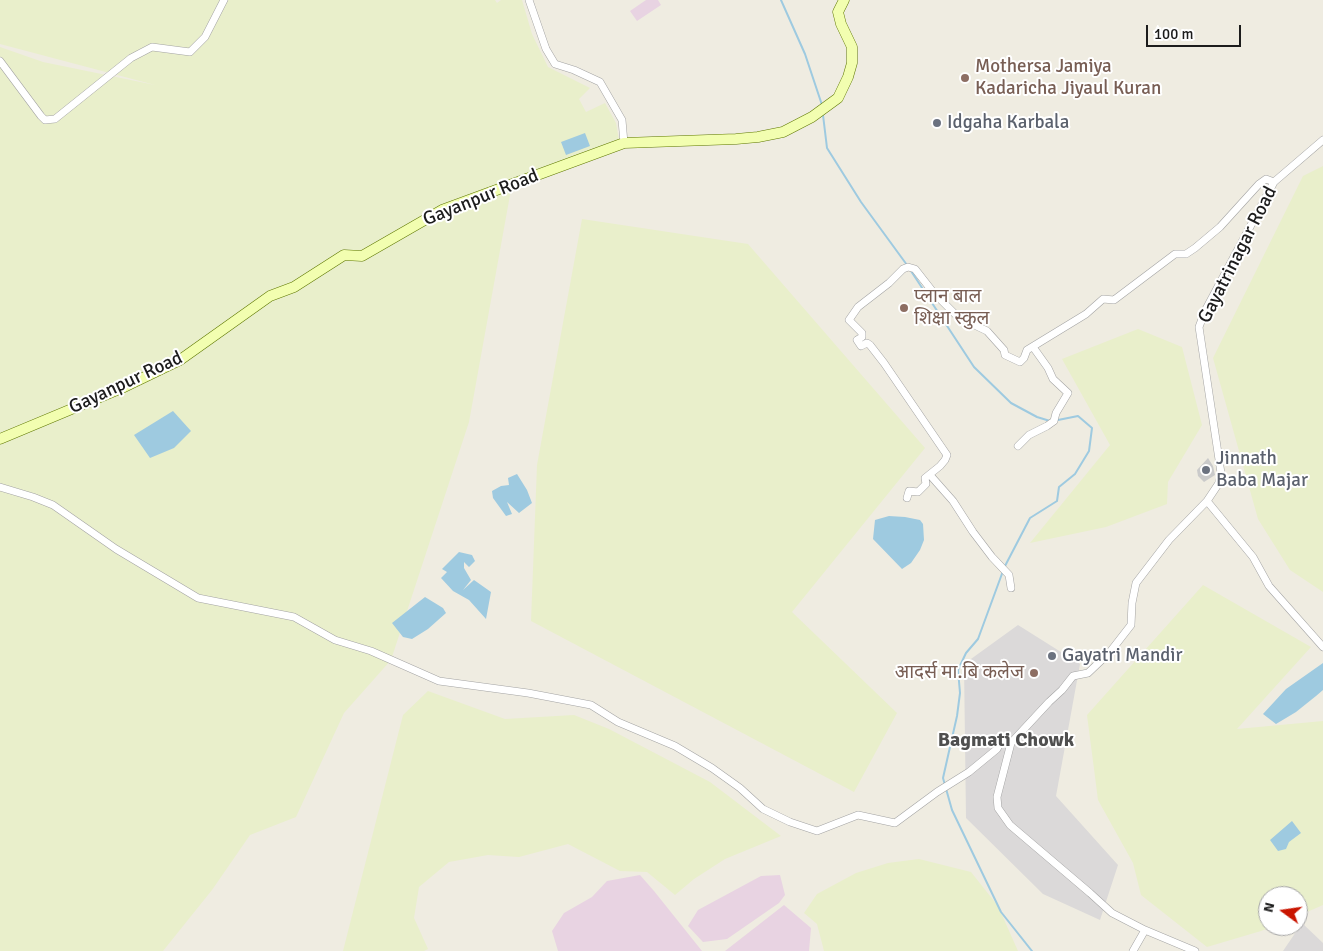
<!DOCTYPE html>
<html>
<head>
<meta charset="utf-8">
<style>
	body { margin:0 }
	#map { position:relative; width:1323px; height:951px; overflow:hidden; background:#efece1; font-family:Signika,sans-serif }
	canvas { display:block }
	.north { position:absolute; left:1258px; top:886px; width:50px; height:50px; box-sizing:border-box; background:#fff; border:1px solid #a4a4a4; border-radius:50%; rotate:284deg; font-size:14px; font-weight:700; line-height:20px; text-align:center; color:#1c1c1c }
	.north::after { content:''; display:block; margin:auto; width:18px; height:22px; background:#c91500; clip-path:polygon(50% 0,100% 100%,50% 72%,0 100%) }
	.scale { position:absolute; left:1146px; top:25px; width:95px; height:22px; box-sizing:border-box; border:2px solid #1c1c1c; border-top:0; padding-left:6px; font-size:15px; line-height:18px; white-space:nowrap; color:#1c1c1c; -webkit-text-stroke:4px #fff; paint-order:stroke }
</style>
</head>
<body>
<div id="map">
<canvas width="1323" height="951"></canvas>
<div class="north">N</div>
<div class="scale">100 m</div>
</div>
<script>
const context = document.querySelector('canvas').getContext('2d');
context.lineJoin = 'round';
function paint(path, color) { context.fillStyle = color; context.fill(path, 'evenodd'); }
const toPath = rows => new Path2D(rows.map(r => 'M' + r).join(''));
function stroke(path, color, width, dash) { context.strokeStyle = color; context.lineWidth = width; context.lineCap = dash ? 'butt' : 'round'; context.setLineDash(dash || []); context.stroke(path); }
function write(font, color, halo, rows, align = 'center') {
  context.font = font + ' Signika,"Noto Sans Devanagari",sans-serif'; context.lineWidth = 4; context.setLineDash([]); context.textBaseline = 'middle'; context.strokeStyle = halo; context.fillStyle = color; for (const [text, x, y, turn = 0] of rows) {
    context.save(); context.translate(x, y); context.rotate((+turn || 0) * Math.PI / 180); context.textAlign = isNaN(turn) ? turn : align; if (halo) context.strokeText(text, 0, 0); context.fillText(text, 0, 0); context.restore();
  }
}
const residential = toPath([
	[1018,625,1080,664,1056,796,1118,865,1100,920,1043,894,966,818,964,664],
	[1302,923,1323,943,1323,951,1283,951]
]);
const industrial = toPath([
	[646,0,658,0,661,5,637,21,630,11],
	[640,875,654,891,702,951,558,951,552,931,564,913,592,897,607,881],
	[780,875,785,895,779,903,727,939,703,942,688,926,698,910,761,876],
	[784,905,811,928,809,951,725,951]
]);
const religious = toPath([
	[1208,458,1213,466,1215,475,1204,482,1198,476,1197,470]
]);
const farmland = toPath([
	[0,0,495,0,497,3,501,0,522,0,532,34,548,67,590,88,579,99,586,112,605,103,616,123,619,140,512,184,469,422,391,660,344,713,296,817,250,835,212,890,163,951,0,951,0,47,43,62,155,85,0,44],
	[1323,166,1323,592,1290,570,1258,519,1213,358,1303,176],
	[582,219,748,244,925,448,792,612,897,713,854,792,531,621,537,465],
	[1138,329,1182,347,1202,425,1168,482,1167,504,1106,527,1030,543,1110,445,1062,359],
	[1203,585,1311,647,1237,729,1323,721,1323,905,1298,916,1298,896,1268,896,1268,926,1274,926,1261,931,1207,947,1141,895,1133,863,1098,800,1087,715],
	[428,691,505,719,574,715,609,729,710,782,781,836,725,859,694,879,675,895,647,872,620,871,568,844,519,857,488,855,449,862,419,887,414,918,428,949,424,951,343,951,403,715],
	[919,859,971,872,998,906,1018,951,824,951,817,924,804,913,817,894,856,873,888,863]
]);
const water = toPath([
	[585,133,590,146,566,155,561,142],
	[173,411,191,431,174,448,150,458,134,435],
	[517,474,527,490,532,503,519,513,507,502,512,514,506,516,493,498,492,491,501,486,509,485,508,478],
	[889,516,905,517,920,520,923,524,924,540,920,550,911,563,902,569,873,539,875,520],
	[459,552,472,555,475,561,469,567,464,562,464,568,471,580,463,590,474,580,491,592,486,619,469,600,453,591,441,578,447,572,442,569],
	[425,597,443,608,446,613,428,629,412,639,403,637,392,623],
	[1323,663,1323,690,1316,696,1296,712,1276,724,1263,714,1286,689],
	[1292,821,1301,833,1289,842,1286,849,1278,851,1270,840]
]);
const stream = toPath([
	[781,0,805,54,822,105],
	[823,115,827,148,861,202,907,265],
	[911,271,974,367,1011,403,1037,417,1050,421],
	[1005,566,1030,518,1057,501,1059,487,1075,474,1089,451,1092,428,1078,416,1058,420],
	[1003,571,978,639,966,653,958,670,960,693,957,716,943,778,952,810,1001,912,1032,951]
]);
const street = toPath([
	[529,0,546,49,555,64,574,70,600,82,622,120,624,143],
	[0,61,41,116,45,120,55,119,131,58,152,47,190,52,205,37,224,0],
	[1018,446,1029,435,1047,426,1054,421,1056,413,1068,393,1053,379,1048,368,1033,347],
	[930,475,953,501,973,532,992,557,1009,575,1011,588],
	[0,487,33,497,53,505,116,549,198,598,294,617,335,640,371,651,439,681,528,693,591,705,618,722,675,746,712,768,740,788,763,809,790,822,817,831,858,815,895,823,937,792,969,772,997,749,1002,739,1011,743],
	[907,498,909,491,918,492,926,484,925,478,940,466,945,460,947,455,884,363,870,345,867,343,861,346,857,340,862,337,862,333,849,320,858,307,889,283,903,269,908,267,915,269,933,292,958,317,987,331,1004,350,1005,355,1020,362,1024,358,1027,350,1086,314,1103,299,1114,300,1175,254,1186,254,1195,248,1220,227,1259,184,1266,179,1274,182],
	[1207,501,1253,557,1269,586,1323,647],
	[1133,951,1145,930],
	[1195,951,1145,930,1112,913,1090,893,1010,825,998,808,997,797,1011,743,1049,702,1062,690,1073,676,1088,673,1110,652,1131,625,1132,603,1136,583,1169,540,1207,501,1219,483,1221,473,1199,327,1205,311,1274,182,1323,140]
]);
const secondary = toPath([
	[0,439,122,388,180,360,270,296,294,287,344,255,362,256,442,210,624,143,736,139,758,137,783,132,812,117,838,98,848,77,852,63,852,47,841,24,838,12,844,0]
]);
const markers = [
	[965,78,5,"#8d6e63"],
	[937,123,5,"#6b7280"],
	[904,308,5,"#8d6e63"],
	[1206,470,5,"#6b7280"],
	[1052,656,5,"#6b7280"],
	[1034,673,5,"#8d6e63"]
];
const educationNames = [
	["Mothersa Jamiya",975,67],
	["Kadaricha Jiyaul Kuran",975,89],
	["प्लान बाल",914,297],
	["शिक्षा स्कुल",914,319],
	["आदर्स मा.बि कलेज",1024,673,"right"]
];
const worshipNames = [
	["Idgaha Karbala",947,123],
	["Jinnath",1216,459],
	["Baba Majar",1216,481],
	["Gayatri Mandir",1062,656]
];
const streetNames = [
	["Gayanpur Road",481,198,-22],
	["Gayatrinagar Road",1238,255,-63],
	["Gayanpur Road",126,383,-25]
];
const neighbourhoodNames = [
	["Bagmati Chowk",1006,741]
];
paint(residential, '#dbd9d9');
paint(industrial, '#e8d3e2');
paint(religious, '#cacaca');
paint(farmland, '#e9efcb');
paint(water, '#9ecae0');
stroke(stream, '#9ecae0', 2);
stroke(street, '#a3a3a3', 8);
stroke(secondary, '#5e7700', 11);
stroke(street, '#fff', 7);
stroke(secondary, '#f2feb0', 10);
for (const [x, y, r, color] of markers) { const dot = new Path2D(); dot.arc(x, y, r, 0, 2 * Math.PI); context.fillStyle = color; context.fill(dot); stroke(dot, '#fff', 2); }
write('19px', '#785e54', '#fff', educationNames, 'left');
write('19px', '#5b616d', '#fff', worshipNames, 'left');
write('19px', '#1c1c1c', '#fff', streetNames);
write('bold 20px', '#4f4f4f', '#fff', neighbourhoodNames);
</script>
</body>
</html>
